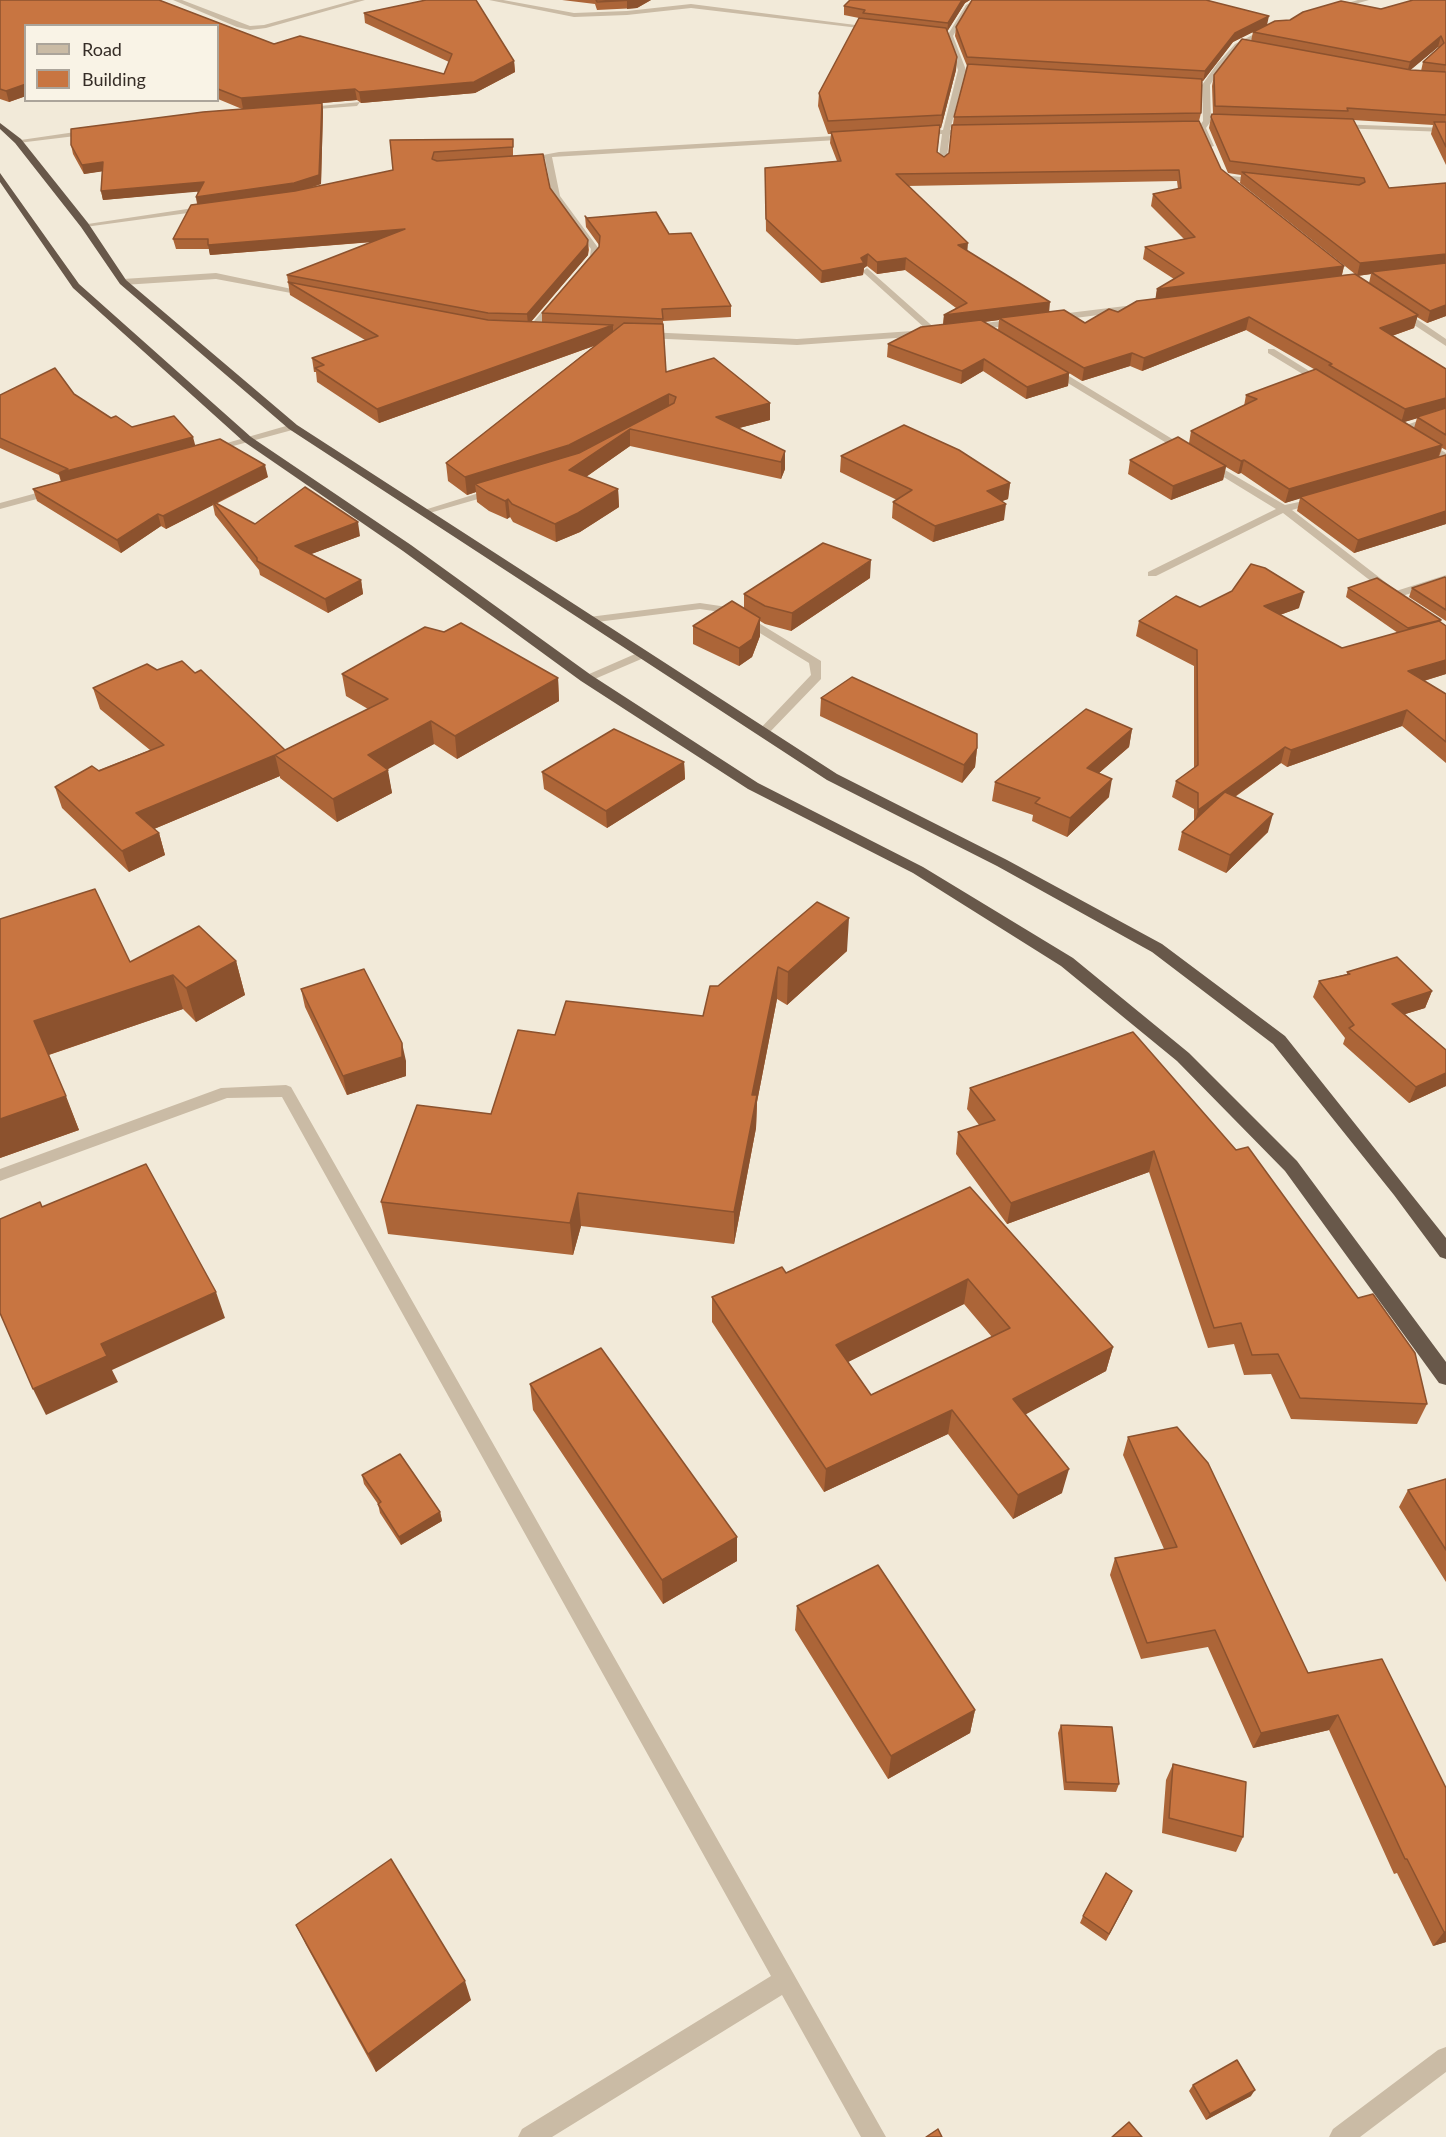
<!DOCTYPE html>
<html>
<head>
<meta charset="utf-8">
<style>
	body { margin:0 }
	#map { position:relative; width:1446px; height:2137px; overflow:hidden; background:#f2ead9; font-family:Lato,sans-serif }
	canvas { display:block }
	.legend { position:absolute; left:24px; top:24px; width:195px; height:78px; box-sizing:border-box; background:#f9f3e6; border:2px solid #aba49a; margin:0; padding:8px 10px; list-style:none; font-size:18px; color:#362d27 }
	.legend li { display:flex; align-items:center; gap:12px; height:30px }
	.legend b { width:30px; border:2px solid #aba49a }
</style>
</head>
<body>
<div id="map">
<canvas width="1446" height="2137"></canvas>
<ul class="legend">
<li><b style="height:8px;background:#cabba5"></b>Road</li>
<li><b style="height:16px;background:#c87541"></b>Building</li>
</ul>
</div>
<script>
const context = document.querySelector('canvas').getContext('2d');
context.lineJoin = 'round';
const toPath = rows => new Path2D(rows.map(r => 'M' + r).join(''));
function paint(path, color) { context.fillStyle = color; context.fill(path, 'evenodd'); }
function stroke(path, color, width, dash) { context.strokeStyle = color; context.lineWidth = width; context.lineCap = dash ? 'butt' : 'round'; context.setLineDash(dash || []); context.stroke(path); }
const service = toPath([
	[700,603,734,608,821,661,821,679,767,735,763,736,757,732,811,675,809,663,727,613,700,609,589,623,583,620,589,617,700,603]
]);
const minor = toPath([
	[173,0,182,0,250,26,264,25,355,0,365,0,266,28,250,30,237,27,173,0],
	[489,0,503,0,574,13,627,11,691,4,879,28,876,30,691,8,627,15,574,17,489,0],
	[975,0,983,0,970,7,953,36,966,70,950,130,971,129,975,131,950,134,946,164,942,166,938,164,942,134,920,135,916,133,943,130,958,70,947,36,966,5,975,0],
	[1358,0,1369,0,1334,10,1331,8,1358,0],
	[1266,28,1271,29,1239,46,1222,66,1210,85,1211,121,1206,128,1214,146,1207,148,1198,128,1203,121,1202,85,1217,64,1235,44,1266,28],
	[360,102,357,106,304,110,300,108,360,102],
	[1335,124,1446,128,1446,132,1338,128,1335,124],
	[89,130,92,134,18,143,14,141,89,130],
	[851,135,854,139,552,157,560,196,599,249,597,258,585,270,581,267,590,256,591,249,552,196,545,158,526,161,522,159,559,152,851,135],
	[1223,175,1258,179,1262,181,1258,183,1220,179,1220,175,1223,175],
	[207,206,210,206,210,210,85,227,81,225,207,206],
	[867,268,938,331,938,335,797,345,646,338,641,335,646,332,797,339,927,330,864,273,863,271,867,268],
	[216,273,311,293,307,296,216,279,123,285,119,282,123,279,216,273],
	[553,299,560,301,534,332,528,332,528,328,553,299],
	[1142,304,1145,305,1145,309,1052,321,1047,318,1052,315,1142,304],
	[1396,309,1402,309,1446,339,1446,346,1396,313,1396,309],
	[1017,319,1020,320,1020,324,969,331,964,328,969,325,1017,319],
	[1268,349,1274,349,1327,382,1319,384,1268,353,1268,349],
	[1048,367,1054,367,1192,451,1183,453,1048,371,1048,367],
	[1446,411,1446,417,1400,432,1395,429,1446,411],
	[293,424,298,427,296,429,211,452,206,449,293,424],
	[1418,441,1426,441,1446,453,1446,460,1418,445,1418,441],
	[1208,460,1285,505,1322,497,1322,501,1292,510,1393,588,1393,592,1446,575,1446,582,1399,597,1391,597,1391,593,1385,592,1283,513,1156,576,1148,576,1148,572,1276,509,1204,465,1203,463,1208,460],
	[55,488,60,491,59,493,0,509,0,503,55,488],
	[495,488,500,491,499,493,426,514,421,511,495,488],
	[642,651,646,653,646,657,590,681,582,681,580,678,642,651],
	[286,1085,291,1087,886,2137,861,2137,782,1995,552,2137,518,2137,522,2129,771,1976,282,1097,227,1098,0,1181,0,1169,221,1088,286,1085],
	[1446,2047,1446,2072,1360,2137,1329,2137,1333,2129,1438,2050,1446,2047]
]);
const trunk = toPath([
	[0,123,21,139,88,223,126,280,297,425,837,774,1007,860,1162,944,1285,1036,1446,1238,1446,1259,1440,1257,1394,1195,1273,1044,1152,952,997,866,827,780,289,429,120,284,81,227,15,143,0,129,0,123],
	[0,173,79,284,251,437,411,545,591,675,758,783,923,867,1073,958,1189,1053,1297,1161,1446,1362,1446,1385,1439,1383,1285,1171,1177,1061,1061,966,913,873,748,789,581,681,403,551,243,441,73,288,0,182,0,173]
]);
const wall = toPath([
	[0,0,159,0,274,44,300,36,444,74,449,62,365,23,364,13,426,0,476,0,514,61,515,72,475,93,361,103,357,100,322,103,323,111,321,184,310,188,393,170,390,140,513,139,513,156,543,154,550,188,588,240,589,250,588,255,531,322,542,322,542,313,599,247,599,245,586,227,585,216,587,218,656,212,669,234,691,233,731,306,731,317,663,321,666,372,714,358,770,403,770,420,739,428,785,451,785,469,781,479,630,446,586,477,618,489,619,507,580,532,556,542,513,522,510,517,507,519,489,511,477,502,476,492,467,495,448,481,446,463,594,346,379,423,317,382,316,372,314,372,312,358,365,340,290,295,287,275,373,242,210,255,209,249,176,249,173,239,191,205,197,204,196,197,198,191,103,200,101,191,102,171,84,174,73,154,71,145,71,129,203,112,242,109,218,99,218,26,26,26,26,96,9,102,0,99],
	[562,0,651,0,637,8,597,10,595,4],
	[850,0,970,0,965,3,947,31,957,57,956,70,941,128,940,128,937,153,944,157,949,153,954,117,967,66,955,36,956,27,1268,25,1290,20,1381,9,1446,0,1446,165,1431,134,1433,125,1353,120,1389,188,1446,183,1446,316,1427,323,1417,317,1414,328,1392,336,1446,369,1446,450,1442,448,1439,457,1446,455,1446,524,1354,553,1297,511,1300,498,1285,503,1241,473,1238,474,1226,467,1223,480,1171,500,1128,474,1130,460,1189,443,1191,431,1244,406,1246,395,1326,376,1246,330,1142,371,1130,366,1082,381,1069,373,1068,386,1026,399,983,371,961,384,887,357,888,344,943,325,944,315,956,308,905,270,877,274,867,266,864,268,863,275,821,283,766,231,765,168,837,161,830,143,831,134,828,134,818,106,819,93,859,18,844,15,844,6],
	[1253,32,1251,41,1214,75,1212,86,1213,114,1211,117,1209,128,1228,173,1241,175,1240,183,1355,274,1342,275,1344,266,1221,169,1199,121,1201,113,1202,81,1203,81,1233,42],
	[1438,47,1439,48,1423,62,1421,71,1410,70],
	[1177,181,1178,189,1153,194,1151,206,1184,239,1145,247,1143,259,1174,279,1157,289,1156,298,1085,323,1049,312,967,251,907,186],
	[1371,274,1369,283,1357,276],
	[999,320,998,330,984,322],
	[1417,418,1414,428,1404,422],
	[74,394,111,418,132,427,195,446,268,477,216,504,255,524,360,536,311,554,361,580,363,594,328,613,260,575,259,570,215,515,213,505,166,529,161,526,121,553,37,501,33,489,61,482,59,475,0,448,0,395],
	[841,456,1010,483,1008,499,1002,501,1004,520,933,542,892,518,893,502,897,500,840,472],
	[870,578,791,631,765,624,760,621,760,636,752,657,739,666,693,644,693,626,744,608,744,594],
	[1446,578,1446,621,1409,597,1412,588],
	[1348,588,1441,620,1440,622,1446,626,1446,674,1424,681,1446,694,1446,763,1402,726,1287,767,1281,763,1235,797,1268,832,1226,873,1178,850,1182,832,1194,821,1194,809,1172,797,1176,781,1194,768,1194,666,1136,636,1139,621,1200,607,1299,608,1280,615,1342,648,1398,633,1346,597],
	[157,670,195,673,285,750,368,709,346,696,342,674,558,678,559,701,457,759,434,744,387,769,392,793,337,822,280,778,280,776,154,829,159,833,165,855,129,872,62,808,55,787,150,750,100,709,93,688],
	[821,698,977,748,975,767,962,783,820,716],
	[1132,729,1129,747,1099,773,1109,797,1067,837,1032,821,1033,815,992,801,995,782],
	[684,762,685,779,607,828,544,789,542,772],
	[817,902,847,951,787,1005,777,999,757,1102,756,1128,734,1244,581,1226,573,1255,388,1234,381,1202,491,1114,555,1035,703,1016,718,986],
	[0,919,130,962,236,961,245,995,196,1022,183,1009,49,1055,79,1130,0,1158],
	[1347,972,1432,991,1425,1008,1405,1014,1446,1050,1446,1086,1409,1103,1343,1044,1345,1038,1313,997,1319,981,1347,974],
	[301,989,406,1061,406,1076,347,1095,305,1007],
	[1133,1032,1427,1404,1417,1424,1291,1419,1271,1374,1244,1375,1234,1344,1208,1348,1149,1172,1007,1224,956,1154,958,1132,979,1125,967,1109,970,1088],
	[970,1187,1113,1347,1106,1371,1025,1414,1062,1493,1013,1519,948,1434,824,1492,712,1322,712,1297,786,1273],
	[964,1304,992,1337,871,1395,848,1362],
	[530,1384,737,1537,737,1561,663,1604,533,1410],
	[1128,1437,1308,1673,1446,1788,1446,1942,1433,1946,1397,1873,1394,1874,1329,1730,1253,1748,1208,1647,1141,1659,1110,1575,1115,1558,1164,1549,1123,1455],
	[362,1475,440,1512,442,1521,401,1545,380,1513,378,1504,364,1484],
	[1446,1479,1446,1582,1399,1507,1408,1490],
	[797,1606,975,1710,970,1733,888,1779,795,1630],
	[1061,1725,1119,1784,1116,1792,1064,1790,1058,1733],
	[1173,1764,1243,1837,1236,1852,1162,1833,1166,1780],
	[1129,1898,1106,1941,1080,1923,1083,1916],
	[296,1925,471,2000,376,2072,306,1945],
	[1193,2085,1251,2096,1206,2120,1189,2091]
]);
const shadedWall = toPath([
	[633,0,651,0,637,8,627,9,627,1],
	[962,0,970,0,965,3,947,32,948,23],
	[1269,16,1267,25,1233,42,1203,81,1205,71,1235,33],
	[1441,36,1438,47,1407,73,1410,62],
	[957,57,956,70,941,128,942,115],
	[514,61,515,72,475,93,361,103,359,92],
	[26,84,26,96,9,102,6,91],
	[355,89,357,100,322,103,323,111,321,184,296,192,198,206,196,197,243,109,241,98],
	[103,162,105,171,84,174,82,165],
	[204,182,205,191,103,200,101,191],
	[405,229,407,239,210,255,208,245],
	[588,240,588,255,528,325,527,314],
	[968,243,967,255,958,245],
	[868,254,867,266,864,268,863,275,821,283,822,271,861,258],
	[1446,254,1446,265,1371,272,1371,274,1357,276,1360,263],
	[906,258,905,270,877,274,877,262],
	[1344,266,1341,278,1155,301,1157,289],
	[1050,302,1049,314,999,318,999,320,943,327,944,315],
	[1446,305,1446,316,1427,323,1430,311],
	[1418,315,1414,328,1377,341,1380,328],
	[1249,317,1246,330,1142,371,1144,358],
	[613,325,613,339,379,423,377,409],
	[1132,353,1130,366,1082,381,1084,368],
	[984,359,983,371,961,384,962,371],
	[1069,373,1068,386,1026,399,1027,387],
	[669,394,669,411,630,429,630,446,570,488,475,484,476,492,467,495,465,477],
	[1446,398,1446,410,1401,423,1405,409],
	[770,403,770,420,716,434,716,417],
	[193,437,196,448,62,484,59,473],
	[1442,445,1438,458,1285,503,1289,489],
	[785,451,785,469,781,479,781,462],
	[1244,460,1241,473,1238,474,1241,461],
	[265,465,268,477,214,504,212,501,213,505,166,529,163,516],
	[1226,466,1223,480,1171,500,1173,486],
	[1010,483,1008,499,985,507,987,491],
	[618,489,619,507,580,532,556,542,555,524],
	[508,499,510,517,507,519,505,501],
	[1006,504,1004,520,933,542,935,526],
	[1446,511,1446,524,1354,553,1358,540],
	[158,514,161,526,121,553,117,540],
	[358,522,360,536,298,559,295,546],
	[871,560,870,578,791,631,792,613],
	[361,580,363,594,328,613,325,599],
	[1304,592,1299,608,1260,622,1264,606],
	[760,618,760,636,752,657,739,666,739,648],
	[1446,660,1446,674,1403,687,1408,671],
	[558,678,559,701,457,759,455,736],
	[1407,710,1402,726,1287,767,1291,750],
	[431,721,434,744,372,778,368,755],
	[1132,729,1129,747,1084,786,1087,768],
	[1285,747,1281,763,1194,826,1198,810],
	[977,748,975,767,962,783,964,765],
	[275,755,280,776,142,834,136,813],
	[684,762,685,779,607,828,606,811],
	[388,770,392,793,337,822,333,799],
	[1112,779,1109,797,1067,837,1070,818],
	[1273,814,1268,832,1226,873,1230,855],
	[159,833,165,855,129,872,122,851],
	[849,918,847,951,787,1005,788,972],
	[236,961,245,995,196,1022,186,988],
	[778,967,777,999,757,1102,756,1128,734,1244,734,1212,752,1095],
	[173,975,183,1009,48,1055,34,1021],
	[1432,991,1425,1008,1386,1020,1392,1004],
	[402,1043,406,1061,406,1076,347,1095,343,1076],
	[1446,1073,1446,1086,1409,1103,1416,1087],
	[66,1096,79,1130,0,1158,0,1119],
	[1154,1151,1149,1172,1007,1224,1011,1203],
	[578,1193,581,1226,573,1255,570,1223],
	[968,1279,964,1304,834,1369,836,1345],
	[216,1292,225,1318,112,1370,118,1382,46,1415,33,1389,101,1344],
	[1113,1347,1106,1371,1008,1424,1013,1399],
	[952,1410,948,1434,824,1492,826,1469],
	[1069,1469,1062,1493,1013,1519,1018,1495],
	[440,1512,442,1521,401,1545,399,1537],
	[737,1537,737,1561,663,1604,662,1580],
	[975,1710,970,1733,888,1779,891,1756],
	[1338,1715,1329,1730,1253,1748,1261,1733],
	[1444,1932,1446,1932,1446,1942,1433,1946],
	[465,1981,471,2000,376,2072,368,2054],
	[1255,2090,1251,2096,1206,2120,1210,2114]
]);
const building = toPath([
	[0,0,159,0,274,44,300,36,444,74,452,54,364,13,426,0,476,0,514,61,474,82,359,92,355,89,241,98,218,89,218,26,26,26,26,84,6,91,0,89,0,0],
	[596,0,633,0,597,2,596,0],
	[850,0,962,0,948,23,863,13,865,10,844,6,850,0],
	[972,0,1206,0,1269,16,1235,33,1205,71,967,57,956,27,972,0],
	[1413,0,1446,0,1446,65,1423,62,1444,43,1441,36,1410,62,1253,32,1275,21,1290,20,1303,12,1341,1,1381,9,1413,0],
	[859,18,946,28,957,57,942,115,828,121,819,93,859,18],
	[1242,39,1411,70,1446,72,1446,115,1347,108,1348,111,1215,106,1214,75,1242,39],
	[968,64,1202,79,1201,113,954,117,968,64],
	[322,103,319,175,294,183,196,197,204,182,101,191,103,162,82,165,71,145,71,129,203,112,322,103],
	[1212,114,1353,119,1389,188,1446,183,1446,254,1360,263,1242,172,1359,185,1365,182,1364,178,1230,161,1211,117,1212,114],
	[1199,121,1221,169,1344,266,1157,289,1184,273,1145,247,1195,237,1153,194,1181,188,1179,170,896,174,968,243,958,245,1050,302,944,315,967,303,906,258,877,262,868,254,861,258,864,263,822,271,766,219,765,168,841,161,831,132,940,125,937,152,944,157,949,153,952,125,1199,121],
	[1434,122,1446,122,1446,147,1434,122],
	[513,139,513,147,434,152,432,159,437,161,543,154,550,188,588,240,587,245,527,314,488,313,287,275,405,229,208,245,208,239,173,239,191,205,295,191,393,170,390,140,513,139],
	[656,212,669,234,691,233,731,306,662,309,663,319,542,313,599,247,600,236,585,216,587,218,656,212],
	[1446,263,1446,305,1430,311,1371,272,1446,263],
	[1355,274,1418,315,1380,328,1446,369,1446,398,1405,409,1329,365,1332,364,1249,317,1144,358,1132,353,1084,368,999,318,1064,310,1085,323,1109,309,1118,312,1137,301,1355,274],
	[288,282,488,320,613,325,377,409,315,368,324,365,312,358,378,336,288,282],
	[981,320,1069,373,1027,387,984,359,962,371,888,344,921,327,981,320],
	[624,323,663,324,666,372,714,358,770,403,716,417,785,451,781,462,630,429,569,470,618,489,578,513,555,524,512,504,508,499,505,501,487,492,475,484,579,453,674,403,676,397,669,394,569,445,465,477,446,463,624,323],
	[55,368,74,394,111,418,116,416,132,427,174,416,193,437,59,473,68,469,0,438,0,395,55,368],
	[1316,369,1442,445,1289,489,1244,460,1241,461,1191,431,1257,399,1246,395,1316,369],
	[1446,408,1446,435,1417,417,1446,408],
	[904,425,959,450,1010,483,987,491,1006,504,935,526,893,502,912,490,841,456,904,425],
	[1178,437,1226,466,1173,486,1130,460,1178,437],
	[220,439,265,465,163,516,158,514,117,540,33,489,220,439],
	[1446,455,1446,511,1358,540,1300,497,1446,455],
	[305,487,358,522,295,546,361,580,325,599,257,561,257,558,212,501,255,524,305,487],
	[823,543,871,560,792,613,765,606,744,594,823,543],
	[1251,564,1265,568,1304,592,1264,606,1342,648,1439,621,1446,626,1446,660,1408,671,1446,694,1446,742,1407,710,1291,750,1285,747,1198,810,1198,793,1176,781,1198,765,1197,650,1139,621,1176,596,1200,607,1232,591,1251,564],
	[1445,577,1446,578,1446,610,1412,588,1445,577],
	[1377,578,1441,620,1408,628,1348,588,1377,578],
	[732,601,760,618,752,639,739,648,693,626,732,601],
	[461,623,558,678,455,736,431,721,368,755,388,770,333,799,275,755,388,699,342,674,425,627,444,632,461,623],
	[182,661,195,673,201,670,285,750,275,755,136,813,159,833,122,851,55,787,92,766,99,771,164,745,93,688,147,664,157,670,182,661],
	[852,677,977,734,977,748,964,765,821,698,852,677],
	[1086,709,1132,729,1087,768,1112,779,1070,818,1035,803,1040,798,995,782,1086,709],
	[614,729,684,762,606,811,542,772,614,729],
	[1225,792,1273,814,1230,855,1182,832,1225,792],
	[95,889,130,962,199,926,236,961,186,988,173,975,34,1021,66,1096,0,1119,0,919,95,889],
	[817,902,849,918,788,972,778,967,752,1095,757,1095,734,1212,578,1193,570,1223,381,1202,417,1105,491,1114,518,1030,555,1035,566,1001,703,1016,710,986,718,986,817,902],
	[1397,957,1432,991,1392,1004,1446,1050,1446,1073,1416,1087,1349,1028,1354,1025,1319,981,1350,974,1347,972,1397,957],
	[364,969,402,1043,402,1057,343,1076,301,989,364,969],
	[1133,1032,1236,1150,1248,1147,1358,1298,1373,1294,1415,1353,1427,1404,1300,1398,1278,1354,1252,1355,1241,1323,1214,1328,1154,1151,1011,1203,958,1132,995,1120,970,1088,1133,1032],
	[146,1164,216,1292,101,1344,107,1356,33,1389,0,1313,0,1219,40,1202,42,1207,146,1164],
	[970,1187,1113,1347,1013,1399,1069,1469,1018,1495,952,1410,826,1469,712,1297,782,1267,786,1273,970,1187],
	[968,1279,1010,1328,871,1395,836,1345,968,1279],
	[601,1348,737,1537,662,1580,530,1384,601,1348],
	[1177,1427,1208,1463,1308,1673,1382,1659,1446,1788,1446,1932,1444,1932,1407,1859,1405,1859,1338,1715,1261,1733,1215,1630,1147,1643,1115,1558,1177,1547,1128,1437,1177,1427],
	[400,1454,440,1512,399,1537,378,1504,381,1502,362,1475,400,1454],
	[1446,1479,1446,1550,1408,1490,1446,1479],
	[878,1565,975,1710,891,1756,797,1606,878,1565],
	[1061,1725,1112,1727,1119,1784,1066,1782,1061,1725],
	[1173,1764,1246,1782,1243,1837,1169,1818,1173,1764],
	[391,1859,465,1981,368,2054,296,1925,391,1859],
	[1106,1873,1132,1891,1109,1934,1083,1916,1106,1873],
	[1237,2060,1255,2090,1210,2114,1193,2085,1237,2060],
	[1129,2122,1142,2137,1112,2137,1129,2122],
	[938,2129,942,2137,926,2137,938,2129]
]);
paint(service, '#cabba5');
paint(minor, '#cabba5');
paint(trunk, '#68584a');
paint(wall, '#ac6538');
paint(shadedWall, '#8c522e');
paint(building, '#c87541');
stroke(building, '#8c522e', 1.5);
</script>
</body>
</html>
